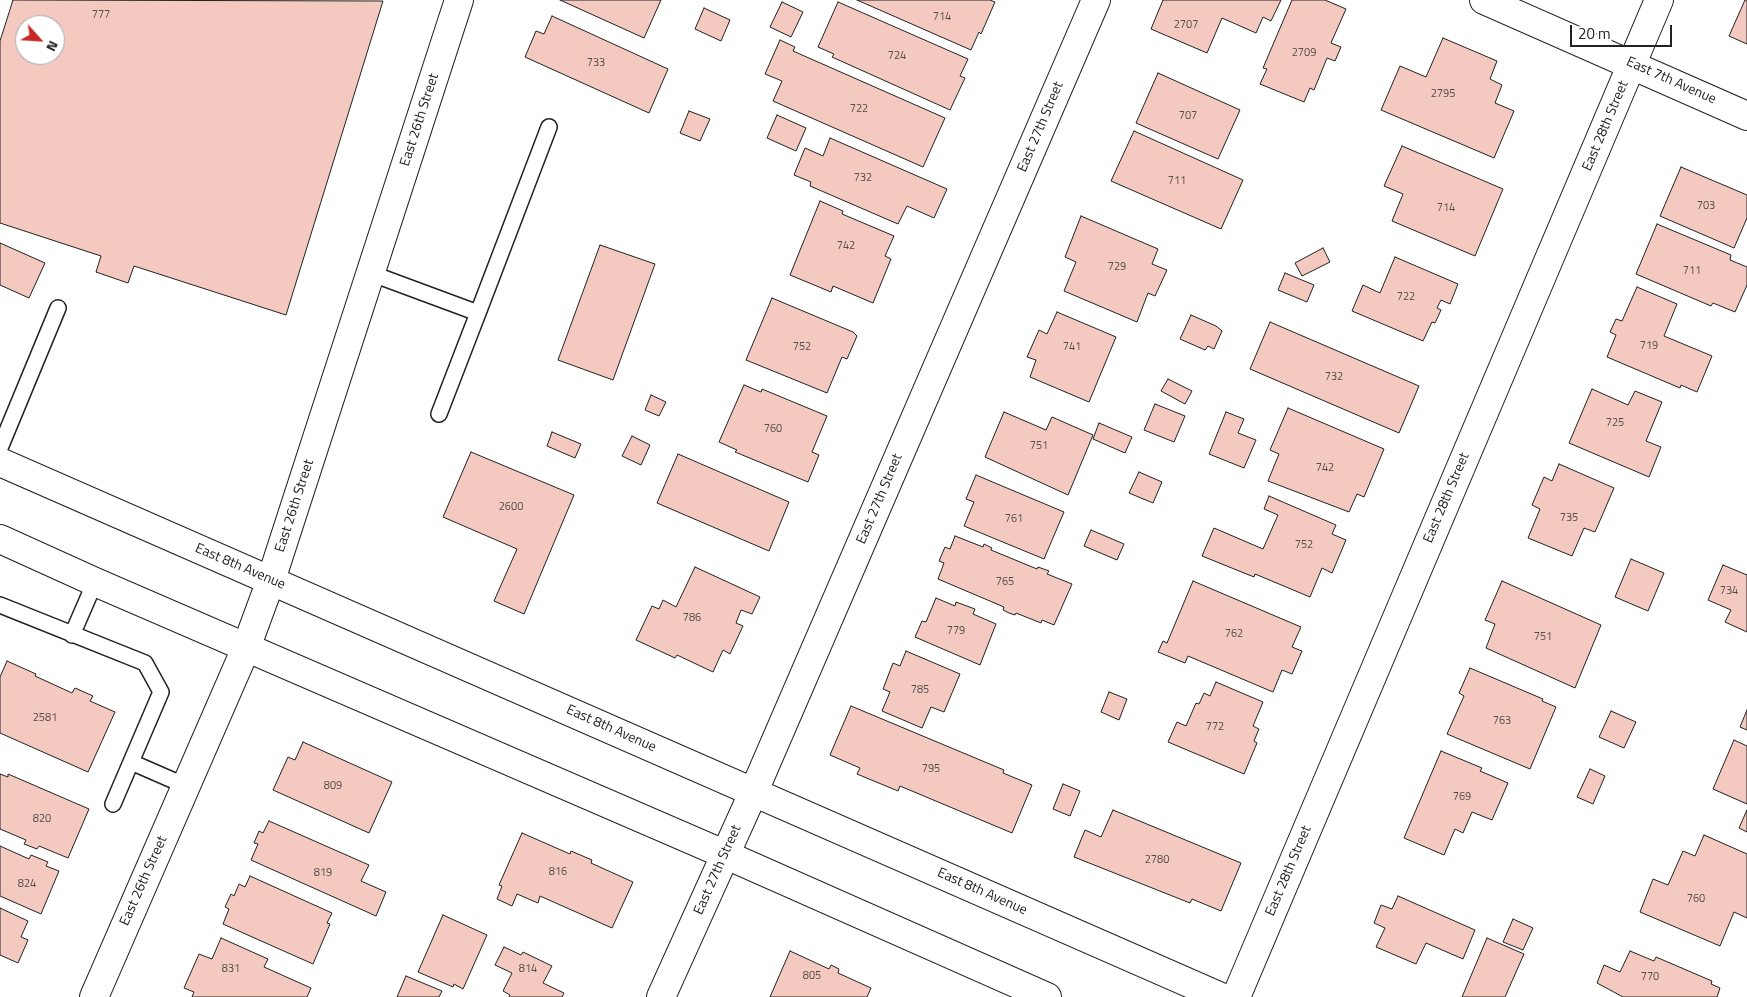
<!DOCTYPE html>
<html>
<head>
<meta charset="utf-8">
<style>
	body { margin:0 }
	#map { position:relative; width:1747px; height:997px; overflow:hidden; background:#fff; font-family:"Titillium Web",sans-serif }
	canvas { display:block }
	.north { position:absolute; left:15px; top:15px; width:50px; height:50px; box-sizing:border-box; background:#fff; border:1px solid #a7a7a7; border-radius:50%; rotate:116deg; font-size:14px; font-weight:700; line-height:20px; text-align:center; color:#222 }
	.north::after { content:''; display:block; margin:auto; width:18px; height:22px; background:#c62828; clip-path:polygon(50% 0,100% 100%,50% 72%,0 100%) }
	.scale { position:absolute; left:1570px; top:25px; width:102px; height:22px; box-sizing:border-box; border:2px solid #222; border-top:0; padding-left:6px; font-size:15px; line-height:18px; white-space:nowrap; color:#222; -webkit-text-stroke:4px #fff; paint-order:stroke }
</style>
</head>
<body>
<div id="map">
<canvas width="1747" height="997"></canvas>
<div class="north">N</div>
<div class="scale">20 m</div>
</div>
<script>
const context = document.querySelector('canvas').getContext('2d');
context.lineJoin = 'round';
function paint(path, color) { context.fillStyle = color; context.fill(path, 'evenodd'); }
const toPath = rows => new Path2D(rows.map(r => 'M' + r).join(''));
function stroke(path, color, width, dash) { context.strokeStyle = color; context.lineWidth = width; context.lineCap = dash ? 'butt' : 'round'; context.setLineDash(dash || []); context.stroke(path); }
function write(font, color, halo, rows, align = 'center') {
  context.font = font + ' "Titillium Web",sans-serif'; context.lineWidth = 4; context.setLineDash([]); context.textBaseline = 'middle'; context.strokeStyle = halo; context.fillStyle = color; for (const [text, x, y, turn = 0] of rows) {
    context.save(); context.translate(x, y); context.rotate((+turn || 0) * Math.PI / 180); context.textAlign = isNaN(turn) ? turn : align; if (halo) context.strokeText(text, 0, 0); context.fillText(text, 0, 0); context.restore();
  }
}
const building = toPath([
	[13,0,383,1,286,315,134,266,128,283,96,272,101,256,0,223,0,41,13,0],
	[25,25,55,25,55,55,25,55,25,25],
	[560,0,661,0,644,38,560,0],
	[857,0,990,0,995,2,981,34,979,32,971,50,857,0],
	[1163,0,1281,0,1271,21,1263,17,1256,33,1222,18,1207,53,1151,29,1163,0],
	[1292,0,1325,0,1346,9,1331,43,1341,47,1335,61,1327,58,1314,90,1310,88,1304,102,1260,84,1267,69,1263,68,1292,0],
	[1745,0,1747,0,1747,44,1729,36,1745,0],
	[782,2,803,12,791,37,770,27,782,2],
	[838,2,968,59,960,76,965,78,950,110,832,57,834,54,818,47,838,2],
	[704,8,730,20,721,41,695,29,704,8],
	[552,16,668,69,649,113,525,57,536,31,544,34,552,16],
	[1443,38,1497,61,1490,79,1502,85,1495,103,1514,111,1494,158,1381,110,1400,66,1426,77,1443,38],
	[780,40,795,47,793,51,945,118,923,167,773,101,782,81,765,74,780,40],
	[1158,73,1240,110,1218,159,1136,123,1158,73],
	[689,111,710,119,700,141,680,133,689,111],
	[777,115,806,128,796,151,767,138,777,115],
	[1134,131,1243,180,1221,229,1111,181,1134,131],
	[830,138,947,189,934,218,907,206,898,224,810,186,811,182,794,175,805,148,823,156,830,138],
	[1402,146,1503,189,1475,256,1392,221,1403,194,1384,186,1402,146],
	[1681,167,1747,195,1747,218,1734,248,1660,216,1681,167],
	[820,201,843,211,842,214,894,236,885,256,891,259,873,303,833,286,831,292,790,275,820,201],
	[1081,216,1158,249,1152,264,1167,270,1155,296,1148,293,1137,322,1064,291,1076,262,1065,257,1081,216],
	[1657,224,1731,255,1730,260,1747,267,1747,285,1735,312,1713,303,1711,306,1636,274,1657,224],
	[0,243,45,263,29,298,0,285,0,243],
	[600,245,655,264,613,380,558,360,600,245],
	[1323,248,1330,262,1302,276,1295,263,1323,248],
	[1395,257,1458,284,1450,304,1441,300,1437,308,1441,310,1435,323,1432,322,1423,341,1352,311,1363,285,1380,293,1395,257],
	[1285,273,1314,285,1307,302,1278,290,1285,273],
	[1637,287,1677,304,1664,336,1712,356,1697,392,1681,385,1680,388,1607,357,1616,335,1610,332,1616,319,1622,321,1637,287],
	[772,298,853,332,857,336,847,359,842,357,827,393,746,360,772,298],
	[1057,312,1116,337,1089,402,1030,377,1036,360,1027,357,1039,330,1047,334,1057,312],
	[1191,315,1216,326,1222,331,1214,349,1208,346,1205,350,1180,339,1191,315],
	[1270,322,1419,386,1399,433,1250,369,1270,322],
	[1168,379,1192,391,1185,404,1161,391,1168,379],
	[744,385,761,392,762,389,827,416,812,452,819,455,808,482,735,452,737,450,719,442,744,385],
	[1592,389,1628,405,1635,391,1662,402,1646,441,1661,447,1649,477,1569,443,1592,389],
	[651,395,666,402,659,416,645,410,651,395],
	[1155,404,1185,416,1174,442,1144,430,1155,404],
	[1288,408,1384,449,1364,497,1357,494,1349,512,1268,481,1279,454,1270,450,1288,408],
	[1004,412,1046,430,1052,417,1093,435,1068,495,985,457,1004,412],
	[1226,412,1244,419,1238,433,1256,440,1244,468,1209,454,1226,412],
	[1099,423,1132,437,1125,453,1093,439,1099,423],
	[552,432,581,444,575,458,547,446,552,432],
	[632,436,650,445,641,465,622,456,632,436],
	[471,452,574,495,524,614,494,601,517,549,443,517,471,452],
	[678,454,789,502,769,551,657,503,678,454],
	[1559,464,1614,488,1595,532,1584,528,1572,556,1528,538,1540,509,1532,505,1544,477,1552,481,1559,464],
	[1139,472,1162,482,1153,503,1129,493,1139,472],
	[976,475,1064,512,1044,559,964,526,974,502,966,499,976,475],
	[1269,496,1336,525,1332,534,1346,540,1332,573,1322,568,1310,597,1255,574,1254,577,1202,556,1214,528,1263,549,1278,515,1264,509,1269,496],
	[1091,530,1124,544,1117,560,1084,546,1091,530],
	[955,536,983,547,984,544,992,548,991,550,1037,569,1038,567,1049,571,1047,574,1072,584,1054,625,1042,620,1041,623,1016,613,1015,615,1009,613,1003,610,1004,607,938,579,944,563,939,561,945,547,950,549,955,536],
	[1631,559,1664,573,1648,611,1615,597,1631,559],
	[1723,565,1747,575,1747,574,1747,632,1725,622,1731,610,1708,600,1723,565],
	[695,567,760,597,752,614,741,610,736,623,743,626,730,654,723,650,713,672,677,655,675,658,636,640,652,606,659,609,663,600,676,607,695,567],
	[1193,581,1301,627,1292,647,1302,651,1292,674,1282,670,1273,692,1188,656,1185,663,1158,652,1163,641,1167,643,1193,581],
	[1502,581,1601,625,1575,688,1486,648,1495,624,1485,620,1502,581],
	[936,598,955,606,956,602,975,609,973,614,996,624,980,665,915,637,922,621,926,622,936,598],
	[906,651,960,674,944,712,931,707,922,728,882,711,890,692,883,689,893,663,900,666,906,651],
	[7,661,36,674,35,676,72,693,75,688,93,696,90,701,115,712,88,772,0,733,0,677,7,661],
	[1470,668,1543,699,1542,701,1556,707,1530,769,1447,734,1464,696,1459,693,1470,668],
	[1216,682,1263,702,1253,726,1259,729,1254,741,1257,743,1244,774,1168,742,1177,722,1186,726,1196,703,1199,704,1204,693,1210,696,1216,682],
	[1109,692,1127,699,1119,720,1101,712,1109,692],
	[851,706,1004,770,1003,773,1032,785,1012,833,900,786,898,791,857,774,860,768,830,755,851,706],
	[1747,710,1747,730,1740,727,1747,710],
	[1611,711,1636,722,1624,748,1599,737,1611,711],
	[1734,740,1747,746,1747,804,1713,789,1734,740],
	[303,742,392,782,369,833,273,790,288,757,295,760,303,742],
	[1441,751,1482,768,1480,771,1508,783,1492,820,1472,812,1463,833,1455,829,1444,855,1404,838,1441,751],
	[1590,769,1605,776,1593,804,1577,797,1590,769],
	[0,774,8,777,8,774,89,809,68,858,39,846,37,849,24,844,26,840,0,829,0,774],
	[1063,784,1080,791,1070,816,1053,809,1063,784],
	[1113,810,1241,863,1221,911,1192,899,1190,903,1074,857,1085,830,1101,837,1113,810],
	[1747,810,1747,832,1739,828,1747,810],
	[269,821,369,865,361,881,386,892,376,916,251,860,258,844,254,843,259,831,263,833,269,821],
	[522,833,570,854,571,851,592,860,591,863,633,882,612,928,540,896,538,903,517,894,512,906,497,899,502,886,499,885,522,833],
	[1704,835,1747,854,1747,918,1734,912,1720,946,1640,912,1653,879,1668,885,1683,851,1695,856,1704,835],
	[0,846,29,859,31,855,48,862,46,866,59,871,41,914,0,896,0,846],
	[250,876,332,913,327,923,330,924,313,964,223,924,229,909,225,907,231,894,234,896,239,884,245,887,250,876],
	[1398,896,1475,930,1463,959,1426,943,1416,964,1376,947,1385,928,1374,923,1381,905,1392,909,1398,896],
	[0,908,28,921,21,937,28,940,18,963,0,955,0,908],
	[443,915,487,935,463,989,454,984,453,987,418,972,443,915],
	[1513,919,1533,928,1523,950,1503,942,1513,919],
	[221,938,268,959,264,967,311,988,307,997,192,997,194,992,184,988,199,954,212,959,221,938],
	[1487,938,1524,954,1505,997,1462,997,1487,938],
	[504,947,521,955,523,952,552,966,543,983,564,993,562,997,509,997,510,995,503,991,512,973,495,965,504,947],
	[790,951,829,969,831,965,839,969,838,973,871,988,867,997,770,997,790,951],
	[1630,951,1654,961,1656,957,1712,981,1711,984,1720,988,1717,997,1623,997,1597,983,1604,965,1620,972,1630,951],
	[406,976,442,991,439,997,397,997,406,976]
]);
const lane = toPath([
	[370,273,478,313,439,414],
	[478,313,549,127],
	[0,448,58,308],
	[0,605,145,663,161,692,113,804],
	[72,635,95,582],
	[131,762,186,786]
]);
const street = toPath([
	[1484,0,1747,116],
	[94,997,246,648,271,580,459,0],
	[661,997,754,791,1096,0],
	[1236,997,1659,0]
]);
const primary = toPath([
	[0,462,1221,997],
	[0,539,95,582,724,854,1047,997]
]);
const numberNames = [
	["777",101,15],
	["714",942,17],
	["2707",1186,25],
	["2709",1304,53],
	["724",897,56],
	["733",596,63],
	["2795",1443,94],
	["722",859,109],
	["707",1188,116],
	["732",863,178],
	["711",1177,181],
	["703",1706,206],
	["714",1446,208],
	["742",846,246],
	["729",1117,267],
	["711",1692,271],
	["722",1406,297],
	["719",1649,346],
	["752",802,347],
	["741",1072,347],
	["732",1334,377],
	["725",1615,423],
	["760",773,429],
	["751",1039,446],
	["742",1325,468],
	["2600",511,507],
	["735",1569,518],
	["761",1014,519],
	["752",1304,545],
	["765",1005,582],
	["734",1729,591],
	["786",692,618],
	["779",956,631],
	["762",1234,634],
	["751",1543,637],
	["785",920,690],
	["2581",45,718],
	["763",1502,721],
	["772",1215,727],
	["795",931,769],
	["809",333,786],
	["769",1462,797],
	["820",42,819],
	["2780",1157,860],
	["816",558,872],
	["819",323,873],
	["824",27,884],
	["760",1696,899],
	["831",231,969],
	["814",528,969],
	["805",812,976],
	["770",1650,977]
];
const streetNames = [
	["East 7th Avenue",1671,81,24],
	["East 26th Street",420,120,-72],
	["East 28th Street",1606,126,-67],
	["East 27th Street",1041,127,-67],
	["East 28th Street",1447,498,-67],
	["East 27th Street",880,499,-67],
	["East 26th Street",295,506,-72],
	["East 8th Avenue",240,567,23],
	["East 8th Avenue",611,729,24],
	["East 27th Street",718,870,-66],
	["East 28th Street",1289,871,-67],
	["East 26th Street",144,881,-66],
	["East 8th Avenue",982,892,24]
];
paint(building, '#f3c9c0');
stroke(building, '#222', 1);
stroke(lane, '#222', 18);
stroke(street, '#222', 30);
stroke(primary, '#222', 30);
stroke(lane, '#fff', 15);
stroke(street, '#fff', 28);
stroke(primary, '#fff', 28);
write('11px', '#564c4a', null, numberNames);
write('14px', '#222', '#fff', streetNames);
</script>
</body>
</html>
